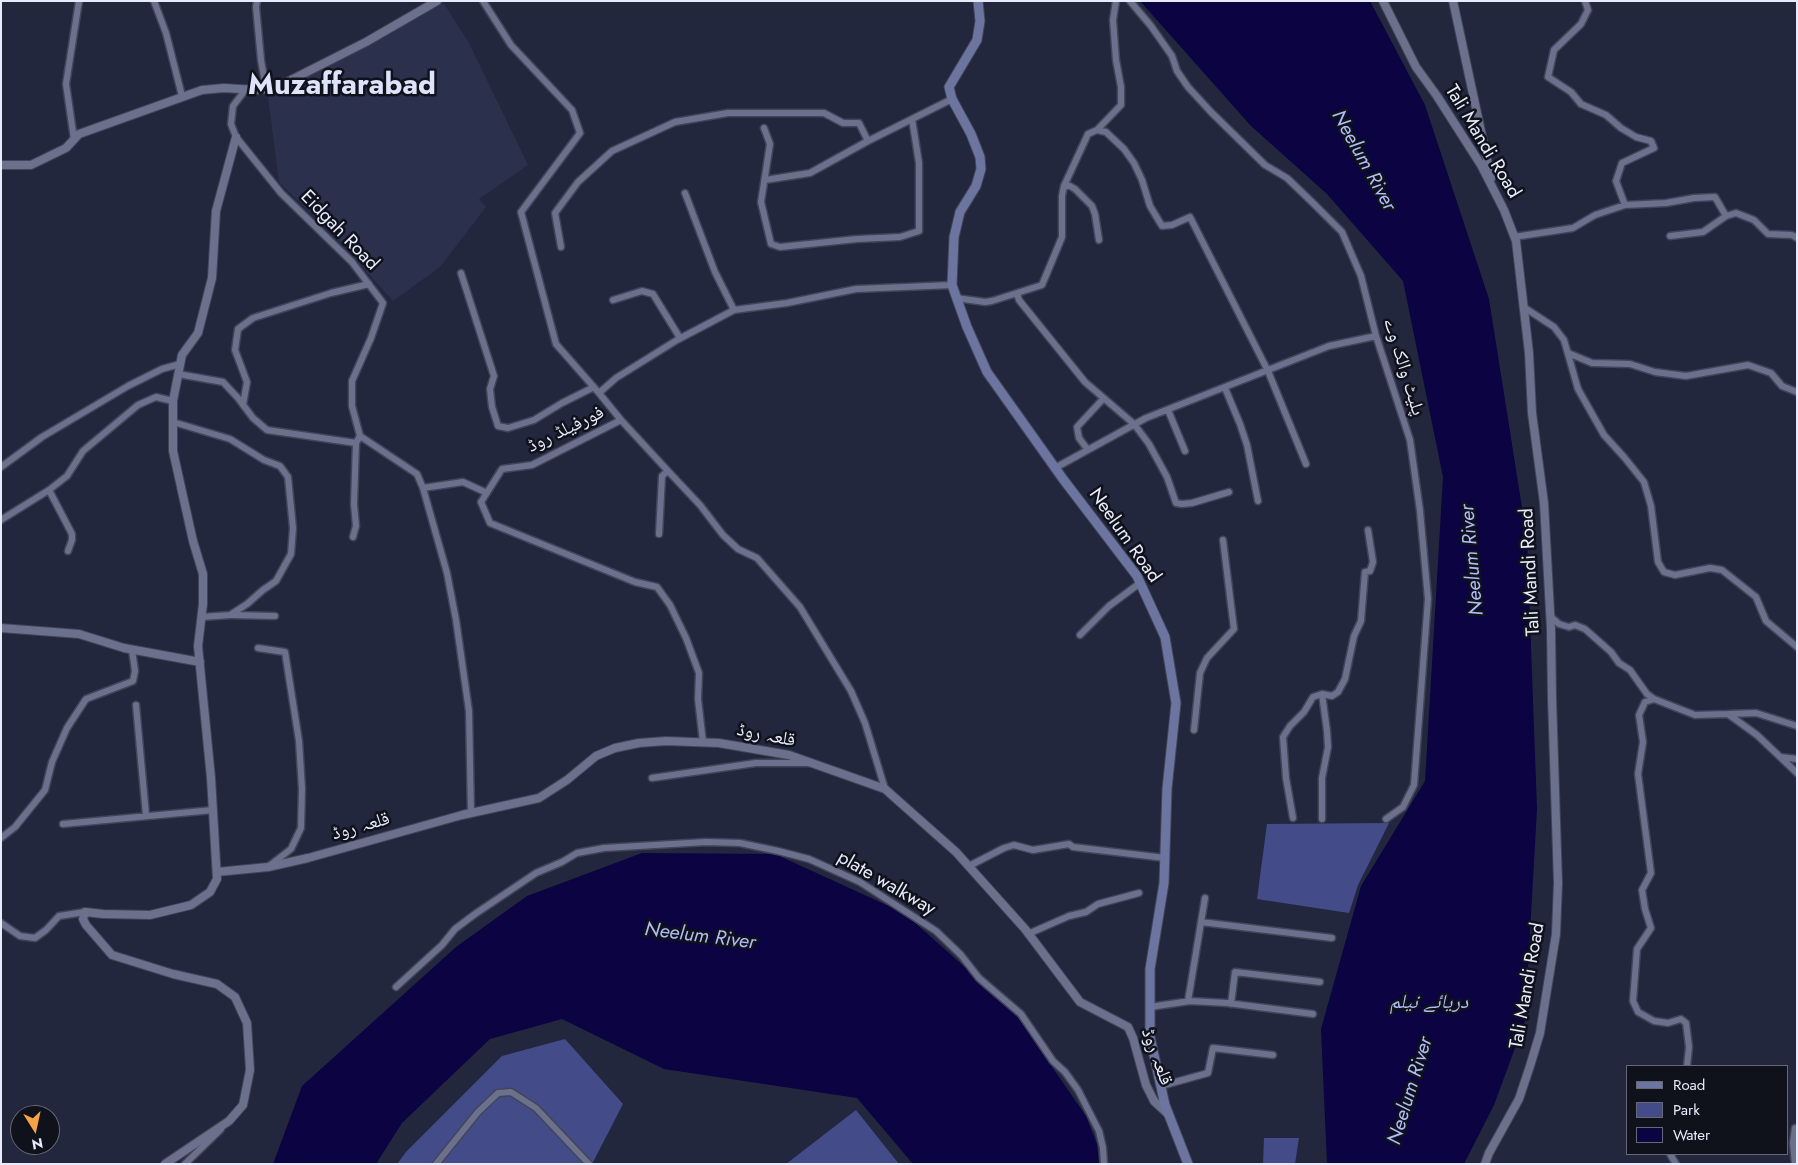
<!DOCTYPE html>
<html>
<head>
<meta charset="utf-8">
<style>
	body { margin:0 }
	#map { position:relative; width:1798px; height:1165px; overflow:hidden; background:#23273e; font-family:Jost,sans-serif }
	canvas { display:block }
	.frame { position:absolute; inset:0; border:2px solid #e8ebfb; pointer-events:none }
	.legend { position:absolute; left:1626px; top:1065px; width:162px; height:90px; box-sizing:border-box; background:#0f111b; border:1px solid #666875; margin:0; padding:6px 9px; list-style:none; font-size:15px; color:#e8ebfb }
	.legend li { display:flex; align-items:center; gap:10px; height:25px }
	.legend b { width:25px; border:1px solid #666875 }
	.north { position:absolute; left:10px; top:1105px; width:50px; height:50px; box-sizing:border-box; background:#0f111b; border:1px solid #666875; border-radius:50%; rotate:170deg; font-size:14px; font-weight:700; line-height:20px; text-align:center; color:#e8ebfb }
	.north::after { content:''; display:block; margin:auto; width:18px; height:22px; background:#f6a246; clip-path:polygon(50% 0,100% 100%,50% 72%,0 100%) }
</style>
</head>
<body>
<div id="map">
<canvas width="1798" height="1165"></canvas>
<div class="frame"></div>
<ul class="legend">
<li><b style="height:6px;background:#6c75a0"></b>Road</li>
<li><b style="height:14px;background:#434c88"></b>Park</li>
<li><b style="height:14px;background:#0b0342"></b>Water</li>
</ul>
<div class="north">N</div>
</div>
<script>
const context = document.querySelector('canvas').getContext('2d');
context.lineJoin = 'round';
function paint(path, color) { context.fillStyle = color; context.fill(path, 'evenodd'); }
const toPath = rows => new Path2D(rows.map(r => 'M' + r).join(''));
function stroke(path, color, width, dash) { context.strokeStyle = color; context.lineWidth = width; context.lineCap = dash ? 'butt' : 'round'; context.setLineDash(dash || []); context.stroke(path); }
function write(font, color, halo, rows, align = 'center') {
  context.font = font + ' Jost,"Noto Naskh Arabic",sans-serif'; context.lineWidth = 5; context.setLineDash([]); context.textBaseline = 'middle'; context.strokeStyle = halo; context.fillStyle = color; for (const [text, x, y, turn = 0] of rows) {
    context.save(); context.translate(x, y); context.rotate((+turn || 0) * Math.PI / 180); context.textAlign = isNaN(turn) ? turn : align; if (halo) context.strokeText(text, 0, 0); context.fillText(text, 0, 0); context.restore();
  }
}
const built = toPath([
	[443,2,469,43,528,165,479,199,486,207,440,267,393,301,338,240,279,182,268,97]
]);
const green = toPath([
	[1389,823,1358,885,1349,913,1257,899,1267,824],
	[565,1039,623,1104,592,1164,397,1164,406,1152,502,1056],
	[856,1110,899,1164,786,1164],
	[1264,1138,1299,1138,1295,1164,1263,1164]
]);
const water = toPath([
	[1140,1,1370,1,1425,105,1489,299,1527,539,1537,809,1525,1021,1494,1105,1464,1164,1327,1164,1321,1029,1361,886,1425,781,1443,477,1403,281,1327,194,1251,126],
	[642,853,775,854,904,913,1012,1009,1086,1116,1097,1144,1099,1164,913,1164,857,1098,664,1069,562,1019,490,1039,402,1123,376,1164,273,1164,302,1086,456,947,527,896]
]);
const minor = toPath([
	[154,1,166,33,182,96],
	[257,1,256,7,261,60,266,89],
	[483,1,511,45,572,110,580,133,521,212,556,344,599,393],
	[1130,1,1151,26,1172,56,1177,71,1188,87,1211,112,1265,165,1287,178,1314,204,1342,232,1361,276,1376,336,1410,440,1420,511,1428,599,1414,785,1403,807,1386,819],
	[1585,1,1588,10,1581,24,1554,50,1548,77,1571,92,1581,104,1606,115,1621,128,1636,137,1651,141,1654,148,1622,163,1616,181,1625,205],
	[246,89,233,106,231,124,236,137,281,193,352,262,383,303,371,338,352,381,352,406,360,436],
	[764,128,770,144,761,202,771,244,780,247,857,239,900,237,919,231,919,163,912,119],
	[1097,130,1121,105,1121,87,1116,60,1113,20,1116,1],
	[74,139,66,84,79,1],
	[765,180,810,173,868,141,952,99],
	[1064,186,1088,134,1097,130,1106,132,1124,149,1134,163,1142,180,1150,206,1162,226,1172,225,1190,217,1268,371,1306,464],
	[685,193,715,272,734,310],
	[1670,236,1703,232,1726,216,1736,213,1754,220,1768,234,1792,235,1797,238],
	[1514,237,1573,228,1595,215,1625,205,1666,203,1694,198,1715,197,1726,216],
	[561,247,555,213,578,182,612,151,675,122,728,113,824,113,843,123,859,123,868,141],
	[461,273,494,376,490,389,492,407,498,426,508,428,534,420,562,403,594,387],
	[1017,294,1019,300,1085,382,1134,424,1149,444,1167,477,1176,503,1182,504,1192,503,1229,492],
	[956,298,985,302,992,301,1042,285,1062,237,1062,196,1064,186,1070,186,1075,189,1092,206,1095,214,1099,240],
	[613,300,642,291,653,294,680,338],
	[1525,308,1554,327,1564,340,1578,389,1604,435,1624,457,1644,482,1651,506,1658,562,1664,572,1675,575,1710,568,1722,570,1756,597,1766,621,1797,647],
	[1568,353,1592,363,1630,364,1655,372,1686,376,1748,365,1771,373,1782,386,1797,392],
	[178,374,223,382,238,398,253,418,267,430,356,443,360,436],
	[1225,388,1240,424,1247,445,1258,501],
	[243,405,247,382,235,350,238,329,253,318,331,293,369,284],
	[1168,410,1185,451],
	[621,420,668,471,662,476,659,534],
	[173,422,230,439,264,460,280,466,288,477,293,528,291,554,276,581,263,590,247,604,230,615,202,617],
	[360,436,417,474,423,488,463,482,487,493],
	[1088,450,1079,438,1077,427,1103,399],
	[1,467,42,437,128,386,162,369,180,364],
	[1055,468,1146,418,1329,346,1376,336],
	[668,471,700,505,723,535,738,549,757,558,800,607,851,691,865,723,885,789],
	[423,488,447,573,456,620,469,711,471,813],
	[49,490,72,534,72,540,68,551],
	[1,520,49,490,67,476,83,451,138,405,156,397,173,401],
	[353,537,356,526,354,504,356,443],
	[232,615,275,616],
	[1551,617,1559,624,1569,627,1575,625,1585,629,1611,652,1619,663,1630,670,1647,694,1654,699],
	[1080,635,1109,606,1140,583],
	[258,648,285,652,299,741,302,789,301,828,291,849,269,866],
	[1322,694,1327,731,1328,747,1322,778,1322,819],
	[136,705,146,815],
	[1728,714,1756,713,1797,726],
	[1194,730,1200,673,1207,658,1234,629,1223,540],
	[703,742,698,699,699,673,686,638,670,605,657,587,635,582,490,523,481,502,502,469,532,465,621,420,599,393,616,378,677,340,734,310,787,303,856,289,952,285],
	[1780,757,1797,759],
	[652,778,756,763,810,763],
	[1293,818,1286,778,1283,737,1290,726,1304,712,1313,697,1322,694,1332,696,1338,692,1345,679,1354,636,1361,621,1365,572,1370,571,1373,562,1368,530],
	[63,824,213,810],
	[1,838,15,827,45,790,52,762,67,728,86,699,133,681,135,671,132,650],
	[969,866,1004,848,1014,845,1033,850,1069,844,1073,847,1165,858],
	[1201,922,1332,938],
	[1,923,20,936,35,938,46,930,59,916,85,912],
	[1028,934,1069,916,1086,912,1098,904,1139,893],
	[396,987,442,945,455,929,475,914,536,873,562,862,577,853,604,848,706,842,740,843,778,851,809,859,860,882,936,931,961,955,979,978,1021,1014,1053,1061,1065,1072,1078,1090,1099,1131,1103,1148,1104,1164],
	[1188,1001,1205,898],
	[1231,1004,1235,972,1320,982],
	[1150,1007,1190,1001,1227,1003,1313,1014],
	[1687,1066,1689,1047,1686,1023,1681,1019,1668,1023,1654,1021,1638,1012,1633,1001,1637,949,1651,928,1645,909,1642,890,1651,873,1638,774,1643,742,1639,715,1645,702,1654,699,1695,715,1728,714,1757,735,1797,773],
	[1161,1086,1208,1073,1213,1048,1273,1055],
	[1670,1154,1676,1164],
	[185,1164,221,1129],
	[436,1164,478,1112,498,1093,511,1092,536,1108,589,1164],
	[1795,1164,1793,1143,1795,1128]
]);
const tertiary = toPath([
	[1383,1,1416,67,1437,96,1481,165,1504,210,1516,241,1529,353,1532,413,1544,503,1551,629,1552,698,1558,883,1556,934,1540,1033,1530,1066,1519,1099,1489,1153,1485,1164],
	[1453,1,1491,178],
	[1,165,31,165,66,148,79,134,202,90,224,88,256,90,266,89,289,81,366,42,437,1],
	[1,628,79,634,124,648,200,662],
	[217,872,268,867,308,858,462,815,539,798,567,780,596,756,615,748,639,743,666,741,719,743,789,755,885,789,956,852,1025,929,1080,1002,1128,1027,1133,1038,1146,1085,1154,1101,1168,1114],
	[165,1164,229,1121,243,1105,250,1070,247,1023,235,997,217,984,173,974,112,955,86,925,83,919,85,912,103,914,150,915,191,905,210,892,217,879,211,778,198,646,203,604,203,574,193,541,173,451,173,401,182,355,198,333,212,278,216,211,236,137]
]);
const secondary = toPath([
	[978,1,980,21,977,40,949,87,952,99,971,134,980,157,981,169,976,186,960,212,954,237,952,285,967,327,987,372,1063,479,1137,576,1165,637,1176,703,1167,789,1164,883,1150,969,1150,1037,1165,1105,1188,1164]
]);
const streetNames = [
	["Tali Mandi Road",1482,142,59],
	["Eidgah Road",339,231,46],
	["پلیٹ والک وے",1403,367,73],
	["فورفیلڈ روڈ",566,430,-26],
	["Neelum Road",1124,536,55],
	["Tali Mandi Road",1531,572,-93],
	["قلعہ روڈ",766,736,11],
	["قلعہ روڈ",361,827,-16],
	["plate walkway",886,884,30],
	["Tali Mandi Road",1528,986,-80],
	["قلعہ روڈ",1156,1057,70]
];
const waterNames = [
	["Neelum River",1363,161,61],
	["Neelum River",1473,560,-95],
	["Neelum River",700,937,7],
	["دریائے نیلم",1429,1003],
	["Neelum River",1411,1091,-73]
];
const townNames = [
	["Muzaffarabad",342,87]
];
paint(built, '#2b304d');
paint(green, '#434c88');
paint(water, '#0b0342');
stroke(minor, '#424558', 9);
stroke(tertiary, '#424558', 10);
stroke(secondary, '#424558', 11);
stroke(minor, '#6b718c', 6);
stroke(tertiary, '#6b718c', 8);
stroke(secondary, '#6c75a0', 9);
write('19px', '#e8ebfb', '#0f111b', streetNames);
write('italic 20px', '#b0bcf7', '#0f111b', waterNames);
write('bold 29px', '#dde3fb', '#0f111b', townNames);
</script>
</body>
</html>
